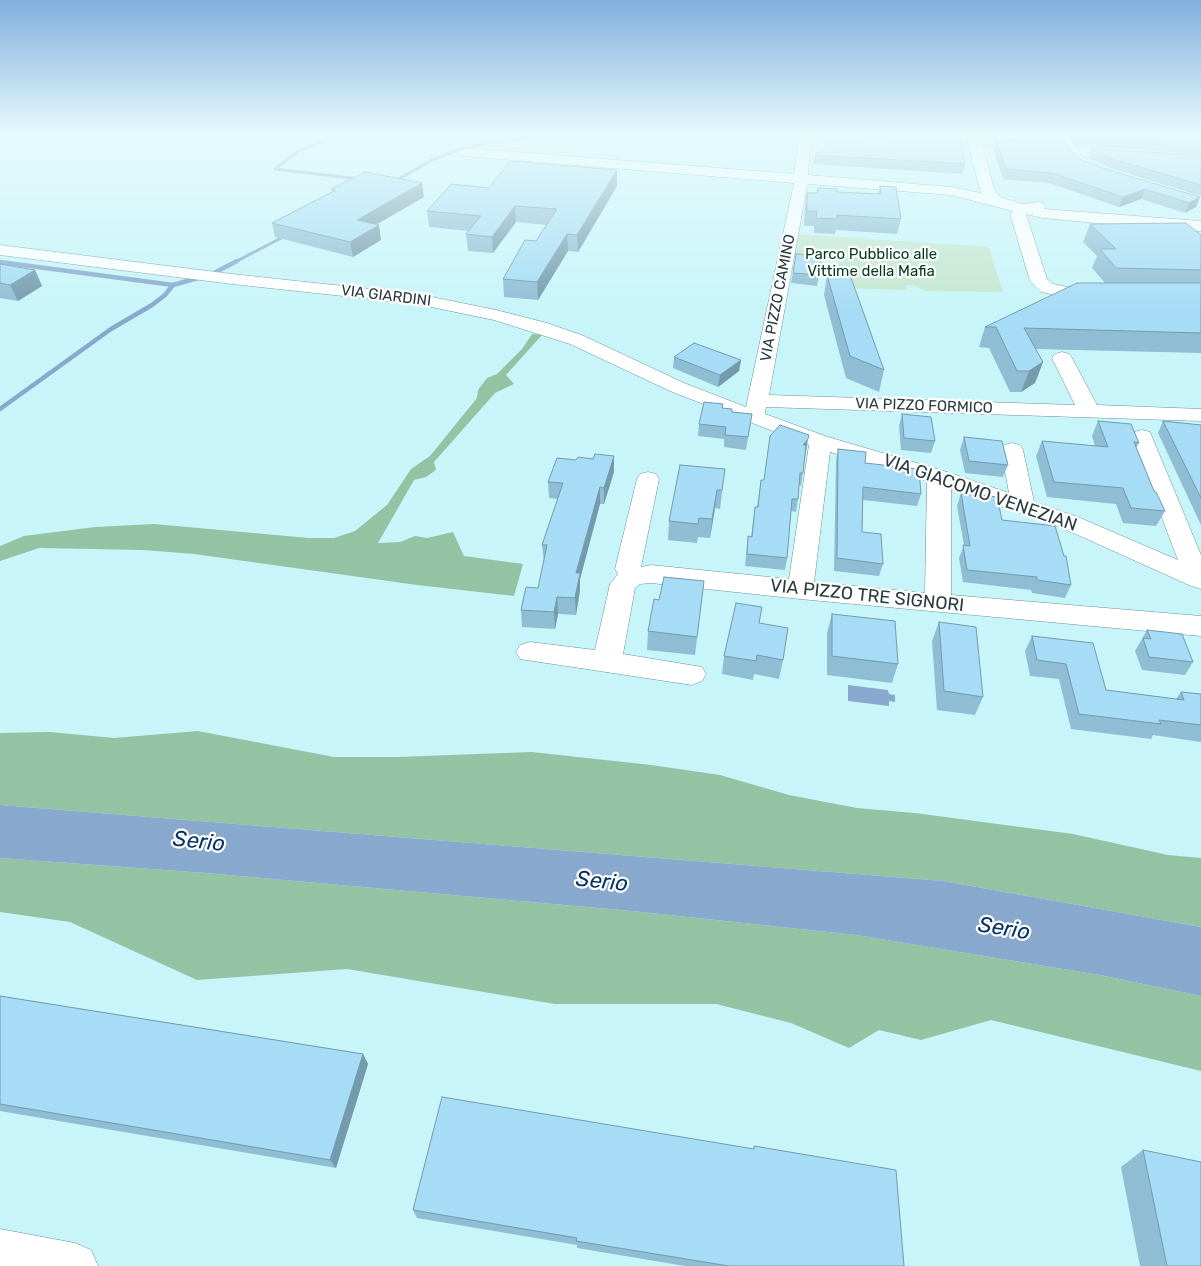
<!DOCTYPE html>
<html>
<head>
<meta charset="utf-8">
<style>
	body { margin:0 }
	canvas { display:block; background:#c8f5f9 }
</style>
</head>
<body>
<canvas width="1201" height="1266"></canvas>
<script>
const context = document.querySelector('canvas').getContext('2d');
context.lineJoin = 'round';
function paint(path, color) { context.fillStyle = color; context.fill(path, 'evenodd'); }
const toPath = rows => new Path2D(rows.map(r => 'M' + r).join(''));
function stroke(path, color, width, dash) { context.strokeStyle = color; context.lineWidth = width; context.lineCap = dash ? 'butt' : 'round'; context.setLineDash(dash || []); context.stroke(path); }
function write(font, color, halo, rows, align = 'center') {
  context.font = font + ' Rubik,sans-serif'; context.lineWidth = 4.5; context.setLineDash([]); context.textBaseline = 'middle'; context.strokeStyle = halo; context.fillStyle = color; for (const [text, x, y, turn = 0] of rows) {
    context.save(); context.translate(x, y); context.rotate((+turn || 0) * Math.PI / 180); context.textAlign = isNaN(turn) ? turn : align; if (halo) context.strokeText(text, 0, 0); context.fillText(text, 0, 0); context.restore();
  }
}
const green = toPath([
	[797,234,989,247,1003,292,926,291,915,286,906,285,907,290,837,288,839,261,793,257]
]);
const forest = toPath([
	[532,334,542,335,506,375,514,384,495,393,434,462,436,470,426,477,414,480,378,543,400,542,415,536,427,538,453,532,464,556,523,564,514,596,417,585,194,554,143,550,39,548,0,561,0,546,24,536,95,527,154,524,309,538,334,538,355,531,387,505,411,469,430,456,477,398,478,390,487,378,497,374,522,349],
	[198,731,334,757,397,757,532,752,651,765,720,775,789,795,857,808,915,813,1073,834,1168,855,1201,858,1201,927,943,881,0,805,0,733,50,732,114,738],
	[0,858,206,873,632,911,856,935,1100,975,1201,996,1201,1071,991,1020,921,1040,879,1030,849,1048,791,1023,716,1004,555,1004,347,969,197,980,70,922,0,912]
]);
const water = toPath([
	[848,685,888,690,889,694,895,695,895,702,889,701,889,706,848,701],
	[0,805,943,881,1201,927,1201,996,1100,975,856,935,632,911,206,873,0,858]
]);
const streamFar1 = toPath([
	[336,134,327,140,298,151,275,169,360,179],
	[394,182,430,161,455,151,483,144,544,134],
	[235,262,287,235]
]);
const stream = toPath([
	[0,262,173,285,212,274,237,261],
	[0,409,111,329,152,305,165,295,173,285]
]);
const minor = toPath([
	[799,134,811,134,808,175,951,187,981,193,967,140,969,137,1011,138,1008,134,1022,134,1028,140,1020,145,982,144,994,189,1000,197,1023,204,1038,202,1043,203,1045,206,1044,209,1201,221,1201,231,1159,229,1043,218,1026,214,1047,279,1053,284,1072,288,1097,289,1103,290,1106,294,1103,298,1097,299,1072,298,1041,292,1030,281,1010,214,1013,211,951,195,809,184,807,186,769,395,1075,405,1052,358,1055,354,1062,352,1069,354,1072,358,1097,405,1201,409,1201,421,766,407,765,414,828,437,947,472,1009,493,1001,450,1004,445,1012,443,1020,445,1023,450,1034,502,1078,517,1178,560,1131,437,1134,432,1142,430,1150,432,1201,555,1201,589,1189,585,1060,527,951,489,951,595,1201,616,1201,636,800,599,651,583,640,584,635,588,623,654,702,667,706,674,702,681,692,685,520,659,516,652,520,645,530,642,595,650,610,584,618,574,615,569,637,479,640,474,648,472,656,474,659,479,641,567,651,565,789,579,809,445,670,391,570,344,494,320,417,304,232,284,0,255,0,245,232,274,417,294,496,310,547,323,584,336,684,383,746,407,794,183,465,156,458,152,465,148,794,174,799,134],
	[830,452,927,481,925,593,814,582,830,452],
	[1060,134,1074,134,1070,139,1082,156,1092,163,1111,171,1113,174,1111,177,1101,177,1082,169,1072,162,1057,139,1060,134],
	[0,1229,75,1243,91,1250,98,1266,0,1266,0,1229]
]);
const wall = toPath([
	[885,134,928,134,929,140,965,164,962,174,813,164,815,155,885,137],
	[1024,134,1059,134,1060,137,1074,154,1084,161,1105,169,1200,197,1196,207,1185,213,1141,199,1119,207,1049,183,1003,179,993,149,996,139,1027,141,1028,138],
	[1074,134,1201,134,1201,154,1076,145,1072,140],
	[1091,149,1201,155,1201,196,1113,169,1088,158],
	[617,170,617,186,578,252,568,251,538,300,504,297,503,279,536,241,547,225,516,222,493,253,468,251,466,234,469,231,429,227,427,211,489,188],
	[880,186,901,219,897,234,836,230,835,234,814,233,814,226,804,226,805,207,807,193,817,193,818,188,837,192,878,194],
	[331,189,424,197,376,225,381,240,353,257,275,237,272,223,332,192],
	[1090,224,1201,235,1201,353,1035,349,1043,362,1035,383,1021,392,1010,392,989,348,979,347,985,327,1105,283,1092,268,1097,256,1083,242],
	[796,254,819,275,817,286,791,283],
	[0,264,35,270,42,286,18,301,0,298],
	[827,275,884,370,879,392,846,378,824,295],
	[674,357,741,360,739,371,718,387,673,368],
	[722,408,732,412,752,414,746,450,724,447,724,439,698,436,699,424],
	[902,414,935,441,931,453,901,450,899,426],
	[1098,421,1139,443,1136,448,1154,491,1165,511,1156,526,1123,523,1116,504,1047,497,1036,456,1042,441,1095,446,1092,436],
	[1163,421,1201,425,1201,525,1158,433],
	[964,437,1008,465,1003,477,965,473,960,450],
	[838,449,921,494,917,506,863,500,862,532,883,564,879,576,834,571,836,461],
	[806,451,801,486,799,485,798,499,796,512,791,511,787,558,785,570,745,566,748,536,751,537,755,507,757,507,761,480,764,480],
	[614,456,614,472,604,504,600,504,580,579,580,590,576,615,558,614,555,629,522,627,521,610,538,588,544,562,542,545,558,499,549,498,548,482,576,460],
	[725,469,720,509,715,508,710,538,698,537,697,543,668,540,669,521],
	[961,493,1002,520,1071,585,1065,598,1032,593,1031,590,963,582,959,558,964,545,957,506],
	[704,581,695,655,647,650,648,631,659,600],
	[832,614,898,664,892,683,827,675,827,633],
	[939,622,983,697,975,715,937,710,932,641],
	[760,623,783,660,779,679,754,674,753,680,722,674,724,656],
	[1147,630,1193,662,1185,675,1142,670,1135,651],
	[1032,636,1106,690,1176,699,1181,692,1201,694,1201,742,1153,735,1151,739,1071,729,1059,679,1030,676,1025,651],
	[0,996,363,1054,368,1064,336,1168,0,1111],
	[754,1146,904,1266,685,1266,577,1248,577,1245,417,1218,413,1210,753,1149],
	[1143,1150,1201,1266,1140,1266,1121,1167]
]);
const shadedWall = toPath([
	[617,170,617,186,578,252,577,235],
	[422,183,424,197,359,234,357,220],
	[1145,189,1141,199,1119,207,1123,197],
	[1200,197,1196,207,1185,213,1189,203],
	[515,206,516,222,493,253,492,237],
	[379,225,381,240,353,257,350,242],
	[567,234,568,251,538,300,537,282],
	[35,270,42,286,18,301,10,285],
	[741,360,739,371,718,387,720,375],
	[1043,362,1035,383,1021,392,1029,371],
	[808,439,806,451,803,445],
	[614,456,614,472,604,504,604,488],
	[600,487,600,504,580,579,580,590,576,615,575,598,576,573],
	[717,490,715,508,710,538,712,519],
	[557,597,558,614,555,629,554,612],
	[363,1054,368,1064,336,1168,330,1160]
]);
const building = toPath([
	[887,134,928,134,929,140,962,143,965,164,815,155,842,135,887,137,887,134],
	[1029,134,1059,134,1060,137,1074,154,1084,161,1105,169,1200,197,1189,203,1145,189,1123,197,1052,173,1006,169,996,139,1032,141,1029,134],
	[1078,134,1201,134,1201,144,1079,136,1078,134],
	[1091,149,1201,155,1201,185,1116,160,1091,149],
	[510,161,617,170,577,235,567,234,537,282,503,279,525,240,536,241,557,209,515,206,492,237,466,234,481,216,427,211,451,184,489,188,510,161],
	[365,172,422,183,357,220,379,225,350,242,272,223,336,190,331,189,365,172],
	[880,186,896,187,901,219,837,215,837,219,816,218,817,211,807,211,807,193,817,193,818,188,837,189,837,192,881,194,880,186],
	[1186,223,1201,235,1201,270,1116,268,1100,249,1116,249,1090,224,1186,223],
	[796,254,821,256,819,275,793,273,796,254],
	[0,264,35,270,10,285,0,283,0,264],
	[827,275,850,275,884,370,850,356,827,275],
	[1077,283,1201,283,1201,333,1024,328,1043,362,1029,371,1017,371,996,327,985,327,1077,283],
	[694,343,741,360,720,375,674,357,694,343],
	[704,402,723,404,722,408,732,409,732,412,752,414,748,437,725,435,726,427,699,424,704,402],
	[902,414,931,417,935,441,904,438,902,414],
	[1098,421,1131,424,1139,443,1134,442,1154,491,1156,492,1165,511,1131,508,1123,488,1054,482,1042,441,1108,447,1098,421],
	[1163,421,1201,425,1201,498,1163,421],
	[780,425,809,435,808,439,803,445,806,445,803,473,800,473,798,499,792,499,787,558,747,554,748,536,752,537,755,507,758,507,761,480,764,480,770,436,780,425],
	[964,437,1002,441,1008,465,969,461,964,437],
	[838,449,866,452,865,463,919,469,921,494,863,487,862,532,881,534,883,564,837,558,838,449],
	[595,454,614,456,604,488,600,487,576,573,580,573,575,598,557,597,554,612,521,610,526,587,538,588,547,545,542,545,563,483,548,482,557,458,576,460,578,457,593,459,595,454],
	[680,465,725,469,722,490,717,490,712,519,699,518,698,524,669,521,680,465],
	[961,493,997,497,1002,520,1055,526,1064,556,1066,556,1071,585,1037,580,1037,577,967,570,963,545,970,546,961,493],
	[664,577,704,581,697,637,648,631,654,599,659,600,664,577],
	[736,603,762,607,759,623,788,628,783,660,757,655,756,661,724,656,736,603],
	[832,614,895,621,898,664,832,656,832,614],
	[939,622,976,627,983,697,944,691,939,622],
	[1147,630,1182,634,1193,662,1149,657,1143,638,1151,639,1147,630],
	[1032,636,1093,643,1106,690,1184,700,1181,692,1201,694,1201,725,1159,720,1161,724,1079,714,1066,664,1037,660,1032,636],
	[0,996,363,1054,330,1160,0,1104,0,996],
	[442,1097,754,1149,754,1146,896,1170,904,1266,729,1266,576,1241,577,1238,413,1210,442,1097],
	[1143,1150,1201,1162,1201,1266,1167,1266,1143,1150]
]);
const farParknames = [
	["Parco Pubblico alle",871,255],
	["Vittime della Mafia",871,272]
];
const farStreetnames = [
	["VIA GIARDINI",386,296,7],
	["VIA PIZZO CAMINO",778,298,-79],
	["VIA PIZZO FORMICO",924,406,2]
];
const streetNames = [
	["VIA GIACOMO VENEZIAN",980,493,19],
	["VIA PIZZO TRE SIGNORI",867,596,6]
];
const nearWaternames = [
	["Serio",199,842,6],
	["Serio",602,882,6],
	["Serio",1004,929,9]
];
paint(green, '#c4e6cf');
paint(forest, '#94c3a3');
paint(water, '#88a8ce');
stroke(streamFar1, '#88a8ce', 3);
stroke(stream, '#88a8ce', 4.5);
stroke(minor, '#699397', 1);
paint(minor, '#fff');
paint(wall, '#8fbdd4');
paint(shadedWall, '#749aac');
paint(building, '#a6dcf6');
stroke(building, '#749aac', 1);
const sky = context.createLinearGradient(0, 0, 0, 311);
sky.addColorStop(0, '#81afde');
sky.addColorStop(0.43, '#e6fafc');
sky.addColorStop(1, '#e6fafc00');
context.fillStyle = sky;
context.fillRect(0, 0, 1201, 311);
write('15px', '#003b1e', '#fff', farParknames);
write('15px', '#2a3c3e', '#fff', farStreetnames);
write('18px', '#2a3c3e', '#fff', streetNames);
write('italic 22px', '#053464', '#fff', nearWaternames);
</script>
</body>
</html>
